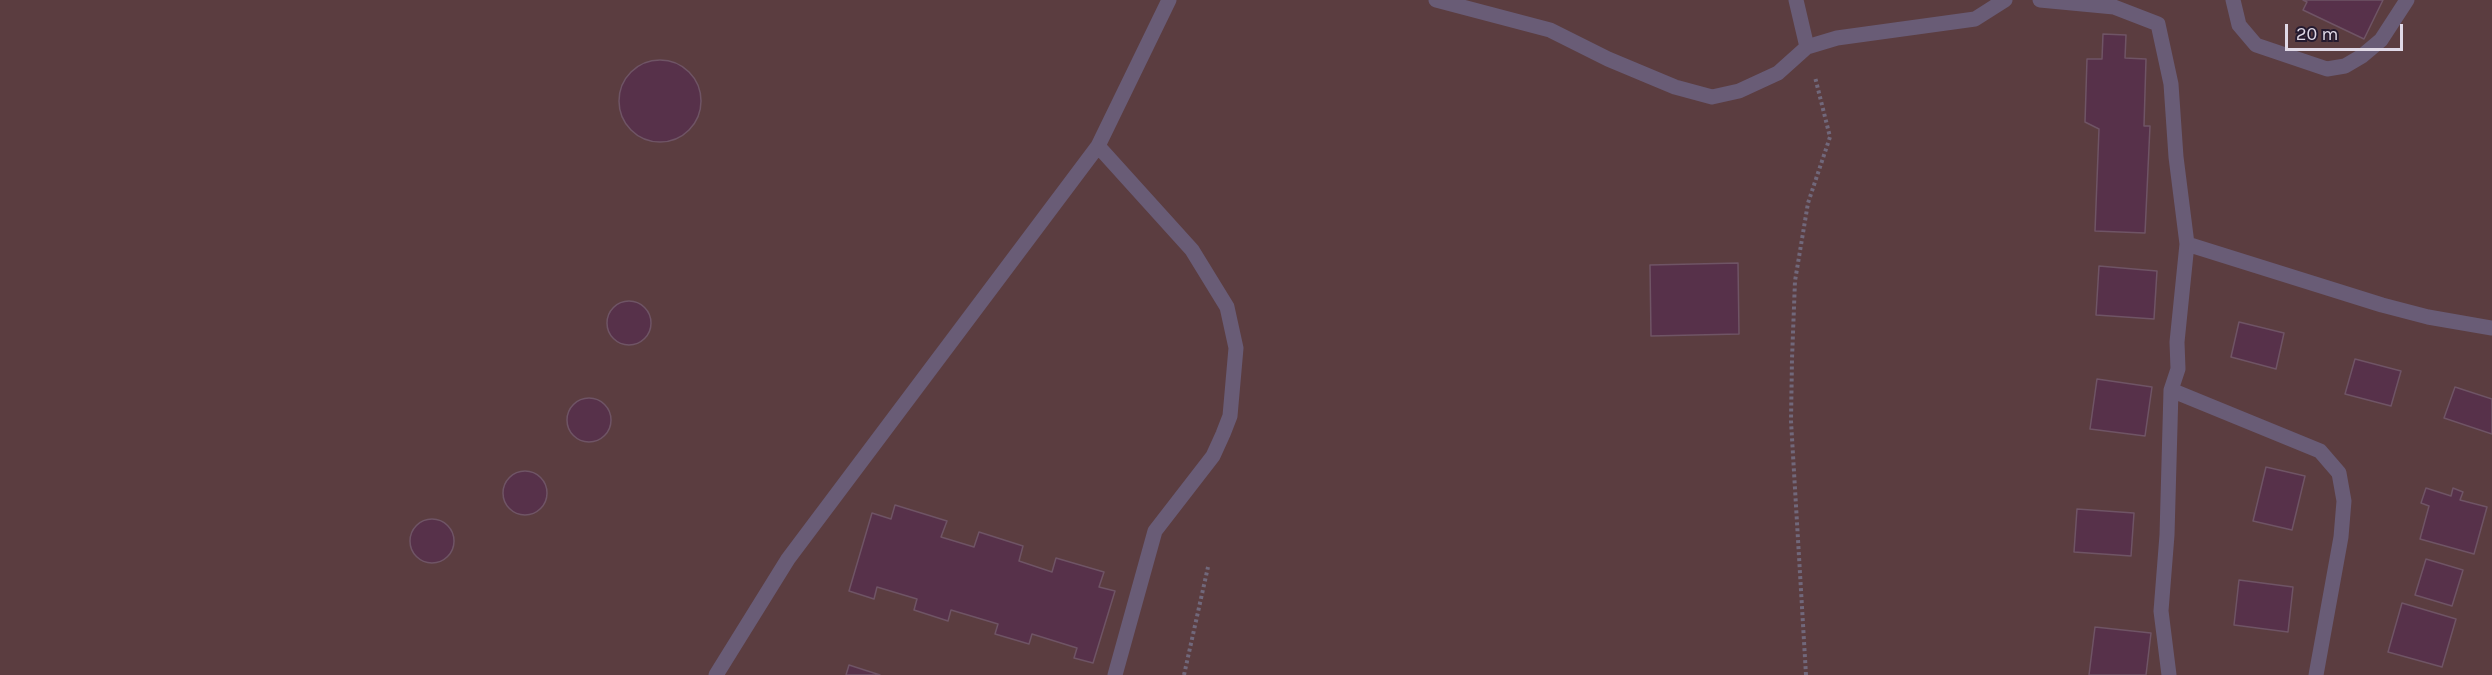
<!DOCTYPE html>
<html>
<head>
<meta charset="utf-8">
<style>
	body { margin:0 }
	#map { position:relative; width:2492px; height:675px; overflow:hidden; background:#2f243a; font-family:Karla,sans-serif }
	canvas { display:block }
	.scale { position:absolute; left:2285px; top:24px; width:118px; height:27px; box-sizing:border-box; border:3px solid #e0d9e7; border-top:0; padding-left:8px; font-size:18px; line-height:21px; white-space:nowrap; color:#e0d9e7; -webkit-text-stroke:4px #251a2f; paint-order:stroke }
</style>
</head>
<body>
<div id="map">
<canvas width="2492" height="675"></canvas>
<div class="scale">20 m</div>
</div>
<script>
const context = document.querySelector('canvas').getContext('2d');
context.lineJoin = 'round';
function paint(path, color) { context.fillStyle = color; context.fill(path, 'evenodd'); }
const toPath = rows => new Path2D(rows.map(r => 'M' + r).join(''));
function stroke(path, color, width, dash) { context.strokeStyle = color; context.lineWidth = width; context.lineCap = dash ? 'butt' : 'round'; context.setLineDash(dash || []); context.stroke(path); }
const green = toPath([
	[0,0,2492,0,2492,675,0,675]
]);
const building = toPath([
	[2303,0,2383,0,2364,39,2303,10,2307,2,2303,0],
	[2103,34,2126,35,2125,58,2146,59,2144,126,2150,126,2145,233,2095,231,2099,129,2085,122,2087,59,2102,59,2103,34],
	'619 101a41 41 0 1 1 82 0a41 41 0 1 1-82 0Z',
	[1738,263,1739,334,1651,336,1650,265,1738,263],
	[2099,266,2157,271,2154,319,2096,315,2099,266],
	'607 323a22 22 0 1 1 44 0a22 22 0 1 1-44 0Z',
	[2239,322,2284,333,2276,369,2231,357,2239,322],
	[2355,359,2401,371,2391,406,2345,394,2355,359],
	[2097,379,2152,387,2145,436,2090,429,2097,379],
	[2455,387,2492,399,2492,434,2444,418,2455,387],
	'567 420a22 22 0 1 1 44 0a22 22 0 1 1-44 0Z',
	[2266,467,2305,476,2292,530,2253,521,2266,467],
	'503 493a22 22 0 1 1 44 0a22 22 0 1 1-44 0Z',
	[2426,488,2451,496,2453,488,2463,492,2460,500,2487,507,2474,554,2420,539,2429,506,2421,503,2426,488],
	[895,505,947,521,941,537,974,547,979,532,1023,546,1019,561,1052,572,1056,558,1104,572,1099,587,1115,591,1093,663,1074,658,1077,648,1032,634,1029,644,995,634,998,624,951,610,948,621,914,610,917,599,877,587,874,599,849,591,872,513,891,519,895,505],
	[2077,509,2134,513,2131,556,2074,552,2077,509],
	'410 541a22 22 0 1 1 44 0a22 22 0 1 1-44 0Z',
	[2426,559,2463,570,2452,606,2415,595,2426,559],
	[2239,580,2293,587,2288,632,2234,625,2239,580],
	[2402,603,2456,619,2442,667,2388,652,2402,603],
	[2095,627,2151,633,2146,675,2089,675,2095,627],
	[849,665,880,675,846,675,849,665]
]);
const path = toPath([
	[1184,675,1208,567],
	[1806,675,1791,421,1792,359,1795,281,1808,203,1830,137,1815,77]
]);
const street = toPath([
	[1436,0,1550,30,1608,59,1675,87,1712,97,1739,91,1778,73,1807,47,1837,38,1975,19,2005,0],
	[1796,0,1807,47],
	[2040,0,2114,7,2158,24,2171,84,2176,157,2187,244,2177,342,2178,369,2171,390,2167,535,2161,611,2169,675],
	[2233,0,2239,25,2256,45,2327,69,2345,66,2362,56,2381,40,2407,0],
	[1098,146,1192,250,1227,307,1236,348,1230,416,1223,434,1213,456,1155,531,1115,675],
	[2187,244,2382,305,2428,317,2492,328],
	[2171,390,2320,451,2339,473,2344,501,2341,537,2316,675],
	[716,675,788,559,1098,146,1169,0]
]);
paint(green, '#5b3d40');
paint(building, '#57314a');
stroke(building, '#6f5465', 1.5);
stroke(path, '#71687b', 4, [3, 3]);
stroke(street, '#695c76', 15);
</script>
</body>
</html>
